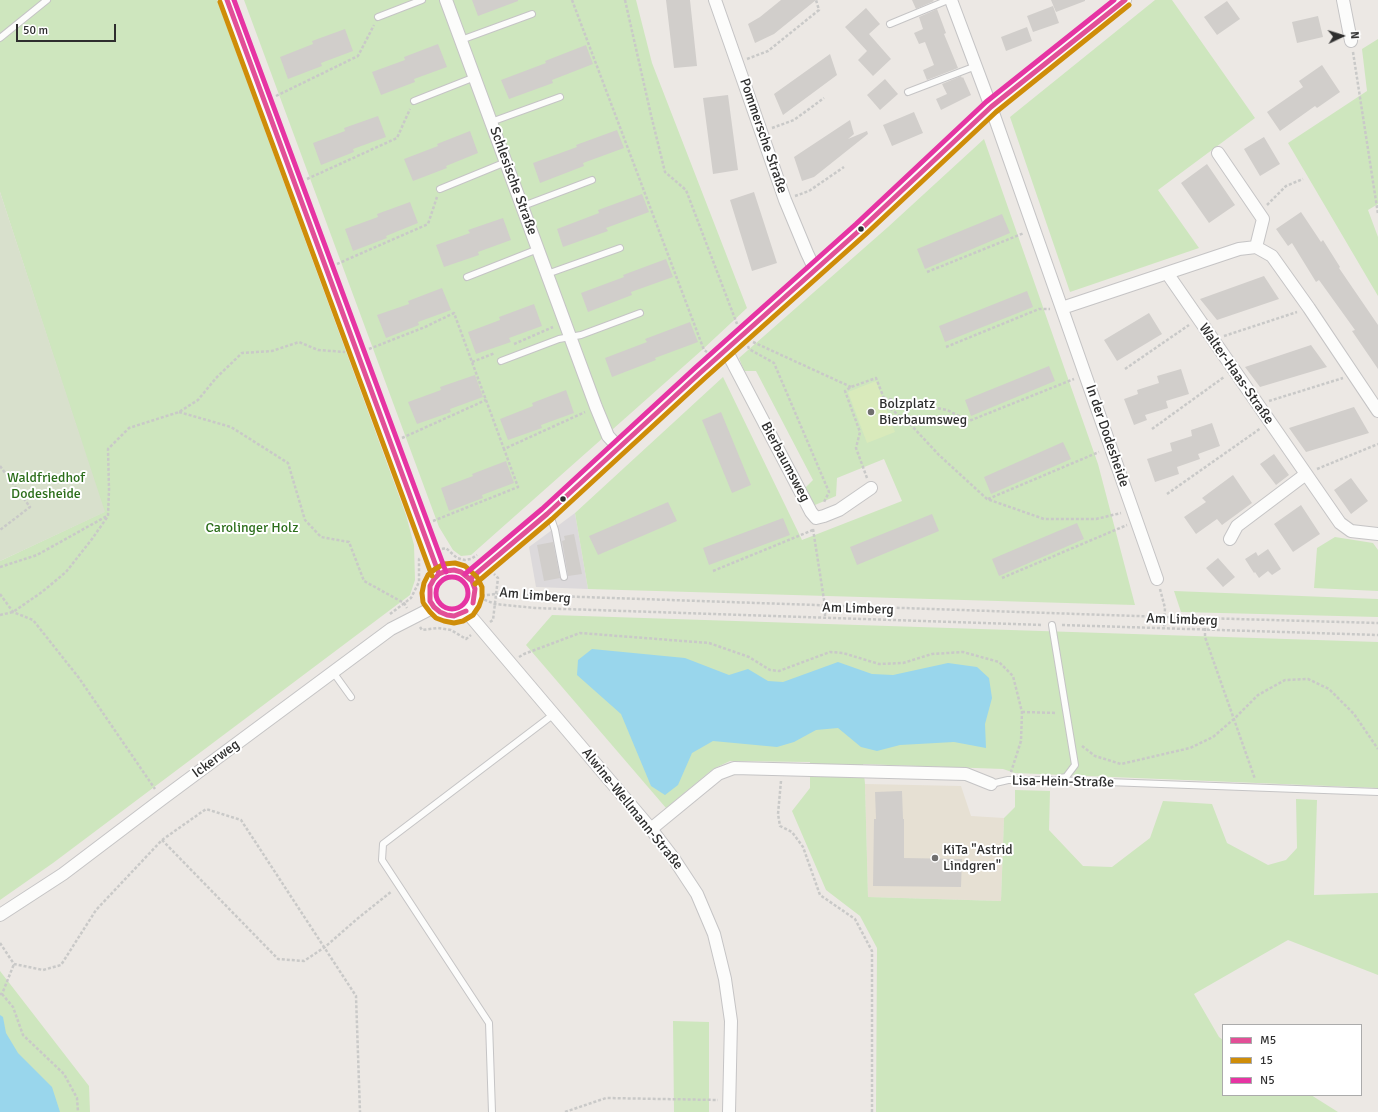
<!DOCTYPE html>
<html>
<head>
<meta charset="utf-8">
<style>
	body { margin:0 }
	#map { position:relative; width:1378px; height:1112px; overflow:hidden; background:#ece8e4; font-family:Signika,sans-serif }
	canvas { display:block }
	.legend { position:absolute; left:1222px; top:1024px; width:140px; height:72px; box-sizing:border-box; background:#fff; border:1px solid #ababab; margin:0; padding:5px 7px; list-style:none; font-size:12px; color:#2e2e2e }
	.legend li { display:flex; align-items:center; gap:8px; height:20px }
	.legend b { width:20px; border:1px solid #ababab }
	.north { position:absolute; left:1322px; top:16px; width:40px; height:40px; -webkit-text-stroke:3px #fff; paint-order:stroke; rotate:86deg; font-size:11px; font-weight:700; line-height:16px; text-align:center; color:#2e2e2e }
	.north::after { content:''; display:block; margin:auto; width:14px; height:18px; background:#2e2e2e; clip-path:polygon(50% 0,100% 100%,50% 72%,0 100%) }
	.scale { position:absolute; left:16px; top:24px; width:100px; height:18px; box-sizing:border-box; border:2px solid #2e2e2e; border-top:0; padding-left:5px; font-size:12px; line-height:14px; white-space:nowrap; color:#2e2e2e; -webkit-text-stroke:3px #fff; paint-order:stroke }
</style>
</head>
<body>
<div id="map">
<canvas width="1378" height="1112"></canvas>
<ul class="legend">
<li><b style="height:5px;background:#e24f97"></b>M5</li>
<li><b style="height:5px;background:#cf8d09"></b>15</li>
<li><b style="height:5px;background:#e634a3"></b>N5</li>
</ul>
<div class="north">N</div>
<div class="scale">50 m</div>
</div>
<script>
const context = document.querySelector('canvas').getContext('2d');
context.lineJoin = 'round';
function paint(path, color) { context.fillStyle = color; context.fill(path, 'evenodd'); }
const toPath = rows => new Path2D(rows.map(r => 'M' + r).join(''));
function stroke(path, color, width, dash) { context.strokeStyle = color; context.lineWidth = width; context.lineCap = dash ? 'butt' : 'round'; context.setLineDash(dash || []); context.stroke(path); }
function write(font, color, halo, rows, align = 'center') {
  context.font = font + ' Signika,sans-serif'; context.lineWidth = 4; context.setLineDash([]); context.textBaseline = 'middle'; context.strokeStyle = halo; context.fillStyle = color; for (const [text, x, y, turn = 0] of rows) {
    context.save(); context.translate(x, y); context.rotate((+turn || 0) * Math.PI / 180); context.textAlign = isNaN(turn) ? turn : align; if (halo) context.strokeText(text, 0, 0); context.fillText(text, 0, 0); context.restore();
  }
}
const industrial = toPath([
	[575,513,588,589,536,587,529,547]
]);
const education = toPath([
	[865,784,961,786,971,816,1004,818,1001,901,868,897]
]);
const green = toPath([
	[0,0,217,0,406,515,414,545,415,580,410,595,53,863,0,900,0,561,104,512,0,192],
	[244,0,636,0,652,63,747,308,702,350,471,555,461,556,453,550,439,527],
	[1155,0,1172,0,1255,118,1158,190,1199,248,1070,292,1010,117],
	[1378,39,1378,204,1368,210,1378,237,1378,296,1288,143,1367,91,1362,49],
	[984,139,1098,464,1135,605,588,589,575,513,723,377,802,540,902,501,884,459,837,478,836,496,815,505,805,488,813,480,756,371,744,371,739,358,888,227],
	[1335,537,1373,543,1378,550,1378,591,1314,588,1317,548],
	[1174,591,1378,599,1378,617,1181,612],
	[552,615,1378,642,1378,788,1015,773,1003,769,863,764,865,784,868,897,1001,901,1004,818,1015,807,1015,790,1050,791,1049,830,1083,866,1112,867,1150,838,1163,801,1212,804,1227,843,1268,865,1286,860,1297,848,1296,799,1317,800,1314,895,1378,893,1378,975,1288,940,1194,994,1219,1037,1223,1040,1223,1095,1311,1095,1338,1112,876,1112,877,948,860,916,826,890,792,811,810,788,810,762,730,761,713,769,666,808,526,645],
	[0,971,89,1086,90,1112,0,1112],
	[673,1021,709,1022,709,1112,674,1112]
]);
const cemetery = toPath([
	[0,192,105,512,0,561]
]);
const pitch = toPath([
	[876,381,895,432,867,443,848,392]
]);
const water = toPath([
	[592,649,685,658,729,675,748,669,768,681,783,682,838,662,872,674,893,675,948,663,977,667,989,678,992,698,985,724,986,748,954,742,900,745,877,751,861,747,838,728,816,730,794,742,777,747,713,741,692,753,678,785,665,795,651,786,621,714,577,675,578,660],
	[0,1015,3,1017,6,1033,18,1053,52,1087,60,1112,0,1112]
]);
const building = toPath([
	[472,0,518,0,518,1,478,16],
	[666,0,690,0,697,66,674,68],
	[781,0,816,0,774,34,755,43,748,24,760,17],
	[912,0,933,0,934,1,916,9],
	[1051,0,1085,0,1085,1,1056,12],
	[1227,1,1240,19,1217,35,1204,17],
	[1053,6,1059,23,1033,32,1027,16],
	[866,8,880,24,869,34,891,59,873,76,858,60,867,51,845,27],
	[937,9,946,33,944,34,958,68,927,80,923,70,934,65,925,42,919,44,914,33,923,29,919,17],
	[1318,16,1323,37,1297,43,1292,22],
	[1027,27,1032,41,1006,51,1001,37],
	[345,29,353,51,321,63,322,66,288,79,280,57,313,44,312,41],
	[438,44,447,67,414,79,415,82,381,95,372,72,405,60,404,57],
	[586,45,593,64,552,80,553,83,509,99,501,80,546,63,545,61],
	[830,54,837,75,783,115,774,94],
	[1322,65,1340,92,1317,108,1315,106,1280,131,1267,112,1303,87,1299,81],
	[961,76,962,78,963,77,971,95,941,110,936,99,947,94,942,84],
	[885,79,898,94,880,110,867,95],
	[728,95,738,170,713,174,703,98],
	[914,112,923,133,892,146,883,125],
	[378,116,386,137,353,149,354,152,321,165,313,143,345,131,344,128],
	[850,120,854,134,848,139,867,131,868,134,814,177,802,181,794,157],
	[617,130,624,148,583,163,584,166,540,183,533,163,577,147,576,145],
	[470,131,478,153,446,166,447,168,413,181,404,159,438,146,437,144],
	[1264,137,1280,164,1260,176,1244,149],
	[1207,164,1235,205,1209,223,1181,183],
	[754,192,777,263,752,271,730,200],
	[642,194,649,212,606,228,608,231,563,247,557,229,599,213,598,210],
	[410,202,418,223,386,236,387,238,353,251,345,229,378,217,377,214],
	[1301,212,1321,242,1323,240,1340,267,1339,268,1378,325,1378,369,1352,331,1355,330,1319,280,1316,282,1292,243,1288,246,1276,229],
	[1002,214,1010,233,925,269,917,249],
	[503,218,511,240,478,252,479,255,444,267,436,245,470,233,468,230],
	[666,259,673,277,631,292,632,295,588,312,581,293,624,277,623,275],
	[1264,276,1279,299,1217,320,1200,299],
	[442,288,451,310,418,322,419,325,386,338,377,315,409,304,408,301],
	[1027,291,1033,307,945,342,939,326],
	[534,304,542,326,509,338,511,342,476,354,468,332,500,320,499,317],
	[1149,313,1162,334,1117,361,1104,340],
	[690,322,698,342,655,358,656,360,612,377,605,358,647,342,645,339],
	[1311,345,1327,367,1260,387,1245,367],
	[1049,366,1055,381,971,416,965,400],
	[1181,369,1189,394,1166,401,1168,408,1145,415,1147,420,1134,425,1124,399,1138,394,1137,390,1159,383,1157,376],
	[475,375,483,397,450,409,451,412,417,424,408,402,441,390,440,387],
	[566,390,574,413,541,425,542,428,508,440,500,419,533,406,532,403],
	[1354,407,1369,433,1306,452,1289,428],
	[721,412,751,485,732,493,702,420],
	[1212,423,1220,446,1198,454,1200,459,1177,467,1179,474,1155,482,1147,459,1172,451,1170,443,1192,436,1191,430],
	[1063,442,1071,459,991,494,984,477],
	[1274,454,1289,475,1276,485,1260,464],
	[506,461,514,483,482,495,483,498,449,511,441,488,473,476,472,474],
	[1233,475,1252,503,1222,525,1217,519,1196,534,1184,517,1206,502,1202,498],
	[1351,478,1368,501,1351,514,1334,490],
	[668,502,677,521,598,555,589,536],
	[1301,505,1320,534,1293,552,1274,524],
	[932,514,939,531,857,565,850,547],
	[783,518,790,535,709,565,703,548],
	[1077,523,1084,539,999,576,992,559],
	[574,534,582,574,568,576,562,541,565,540,564,536],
	[553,542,560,578,544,581,537,545],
	[1268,549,1281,569,1272,575,1268,571,1259,578,1255,572,1254,573,1245,559,1256,552,1258,556],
	[1218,558,1235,577,1223,587,1206,568],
	[902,791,903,819,904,819,904,858,962,859,961,887,873,886,874,819,876,819,875,792]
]);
const path = toPath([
	[572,0,704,350,707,352],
	[625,0,651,115,665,172,686,190,737,324],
	[1353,52,1378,214],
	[747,59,768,51,819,10,816,0],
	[276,96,358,56,374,25],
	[772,128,794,120,824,98],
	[307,179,397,138,410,109],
	[795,196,809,191,844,167],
	[1267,205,1286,186,1303,179],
	[337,264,428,224,437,197],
	[927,272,1024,233],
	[1224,336,1297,312],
	[753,342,851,387],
	[514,344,553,327],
	[748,346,749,349,774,363,829,492,824,502],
	[946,347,1039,309,1050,309],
	[369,349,425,327,454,313,504,449],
	[472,362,495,353],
	[1125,369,1189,325],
	[884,398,947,410,969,421,1074,379],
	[1269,401,1343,378],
	[179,412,231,427,288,463,305,520,321,537,349,542,364,581,404,603,407,608],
	[1152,429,1224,377],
	[402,438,486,400],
	[0,466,30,507,0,530],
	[1317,469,1378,444],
	[867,478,856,448,860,432,845,391,851,387,876,378,887,406,910,424,939,455,987,499,1044,519,1096,519,1121,513],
	[1167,494,1261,428],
	[988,499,1099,452],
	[433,521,518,487,504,449,585,412],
	[813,529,825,606,825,617],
	[442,549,446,548,457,558,465,560,471,559,477,555],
	[0,567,37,555,107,516],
	[713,571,813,530],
	[1002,578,1127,525],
	[1160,589,1165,608,1164,629],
	[0,594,13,612,33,620,79,678,155,789],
	[475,596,495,604,535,608,1043,625],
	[477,596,496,594,1165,617,1378,623],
	[390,614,411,598,419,582,419,559,421,558],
	[0,615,13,612,42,592,66,572,92,539,108,516,109,489,108,449,129,428,179,412,198,400,216,378,242,353,272,351,299,342,318,350,345,352],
	[1205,618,1205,637,1255,779],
	[490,622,493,620,498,578,494,574],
	[1164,623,1205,624],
	[1062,625,1378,635],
	[420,627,422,630,438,628,451,630,466,639,471,635],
	[519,657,524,654,580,633,709,643,749,657,770,670,779,671,830,652,843,653,879,664,903,663,932,654,963,652,999,662,1013,676,1022,712,1021,741,1011,772],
	[1022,712,1057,713],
	[1082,746,1095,756,1121,764,1190,748,1213,737,1235,718,1258,695,1285,680,1308,679,1329,689,1354,714,1378,749],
	[781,781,778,814,780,826,792,832,803,847,820,895,855,919,872,951,872,1112],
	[162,840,278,959,304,961,325,947,357,919,392,891],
	[0,943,14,964,43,970,61,965,96,910,162,840,206,809,241,820,356,996,360,1112],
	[0,994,2,994,14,964],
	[2,994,13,1007,23,1035,64,1074,77,1098,78,1112],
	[565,1112,606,1098,718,1100]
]);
const service = toPath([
	[378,17,422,0],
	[890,24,948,0],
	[0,38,47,0],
	[461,40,532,14],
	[908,92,976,66],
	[414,101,475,77],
	[491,122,560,97],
	[440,189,506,162],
	[523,206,592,180],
	[547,274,620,248],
	[467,277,538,249],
	[501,361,559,339,581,335,640,313],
	[547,514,552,521,555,530,564,577],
	[1052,625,1075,765,1066,777,1060,778],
	[333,672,351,697],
	[991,784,1008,780,1053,780,1378,792],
	[492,1112,489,1023,382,860,383,844,554,714]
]);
const minor = toPath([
	[227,0,439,574],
	[446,0,596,407,608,436,619,448],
	[715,0,785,200,807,253,815,270],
	[951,0,991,107,1157,579],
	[1343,0,1351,41],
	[1218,153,1263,219,1256,247],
	[1167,273,1340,523,1351,531,1378,534],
	[1062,308,1239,249,1256,247,1272,256,1309,308,1378,411],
	[726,350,811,512,816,518,824,516,839,510,871,488],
	[1230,539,1237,526,1306,474],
	'429 593a23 23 0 1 1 46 0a23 23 0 1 1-46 0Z',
	[470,579,547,514,700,373,861,229,991,107,1125,0],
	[466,611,651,829,674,859,697,894,714,934,725,979,731,1021,729,1112],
	[651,829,718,774,734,768,966,774,991,784],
	[0,915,63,874,162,799,391,629,434,607]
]);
const bus1 = toPath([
	[227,0,439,574],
	[454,570,461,572,472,581,475,589,473,603],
	[454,570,446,571,439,574,434,579,430,586,430,601,434,607,440,612,447,615,454,616,466,611],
	[470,579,547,514,700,373,861,229,991,107,1125,0]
]);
const bus2 = toPath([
	[220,2,432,576],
	[475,584,552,519,705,378,866,234,996,112,1129,5],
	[423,602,422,593,424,583,428,575,435,569,444,564,455,563,465,566,477,577,482,587,482,597,479,606,473,615,463,621,454,623,444,621,436,618,430,612,424,604]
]);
const bus3 = toPath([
	[234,0,446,572],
	[465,574,542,509,695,368,856,224,986,102,1114,0],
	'436 593a16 16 0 1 1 32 0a16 16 0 1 1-32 0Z'
]);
const markers = [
	[861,229,3.5,"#2e2e2e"],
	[871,412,4,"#706f6e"],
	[563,499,3.5,"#2e2e2e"],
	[935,858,4,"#706f6e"]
];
const streetNames = [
	["Pommersche Straße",763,136,71],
	["Schlesische Straße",513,181,70],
	["Walter-Haas-Straße",1236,374,55],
	["In der Dodesheide",1107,436,71],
	["Bierbaumsweg",785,462,62],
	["Am Limberg",535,596,5],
	["Am Limberg",858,609,2],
	["Am Limberg",1182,620,2],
	["Ickerweg",216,759,-36],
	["Lisa-Hein-Straße",1063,782,1],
	["Alwine-Wellmann-Straße",632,809,51]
];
const poiNames = [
	["Bolzplatz",879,404],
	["Bierbaumsweg",879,420],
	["KiTa \"Astrid",943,850],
	["Lindgren\"",943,866]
];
const parkNames = [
	["Waldfriedhof",46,478],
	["Dodesheide",46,494],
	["Carolinger Holz",252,528]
];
paint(industrial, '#dcd9db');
paint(education, '#e6e0d3');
paint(green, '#cee6be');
paint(cemetery, '#d8e0cc');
paint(pitch, '#d9eabb');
paint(water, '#99d6ec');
paint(building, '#d1cecb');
stroke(service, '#c5c4c5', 8);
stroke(minor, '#c5c4c5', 14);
stroke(path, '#c9c9c8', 2.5, [3, 2]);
stroke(service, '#fcfcfb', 6);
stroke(minor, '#fcfcfb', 12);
stroke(bus1, '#e24f97', 5);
stroke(bus2, '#cf8d09', 5);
stroke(bus3, '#e634a3', 5);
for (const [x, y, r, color] of markers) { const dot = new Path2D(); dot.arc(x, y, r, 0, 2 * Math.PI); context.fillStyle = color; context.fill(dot); stroke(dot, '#fff', 1.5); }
write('14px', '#2e2e2e', '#fff', streetNames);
write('14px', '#2e2e2e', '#fff', poiNames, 'left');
write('14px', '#2c6e1b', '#fff', parkNames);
</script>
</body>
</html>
